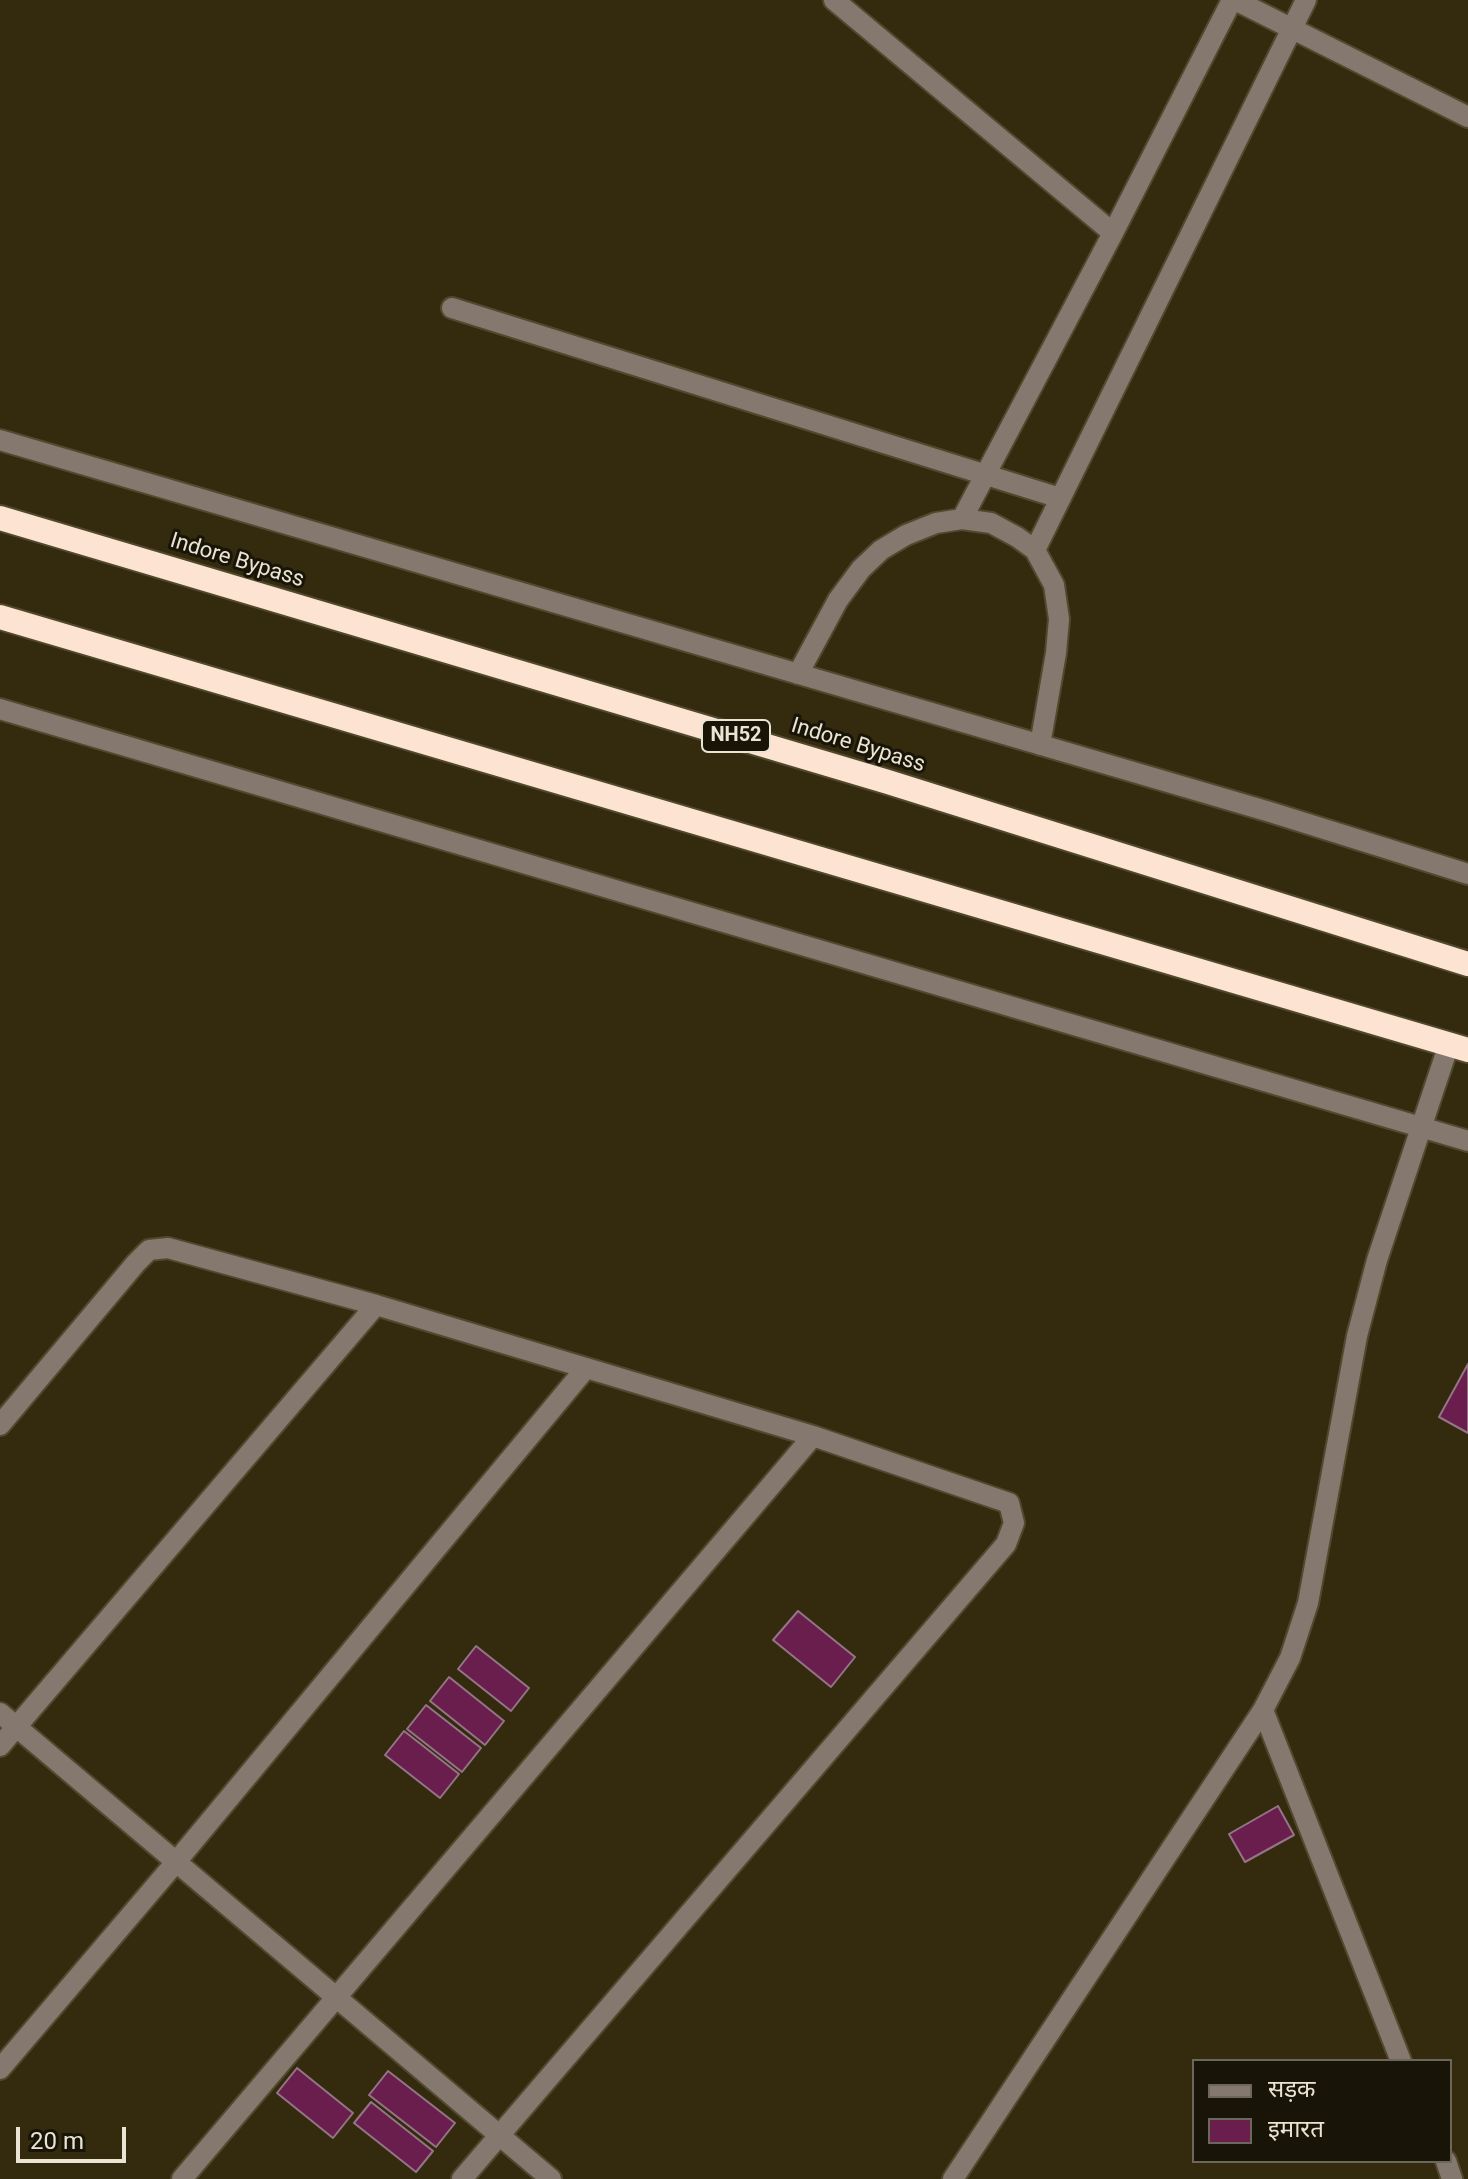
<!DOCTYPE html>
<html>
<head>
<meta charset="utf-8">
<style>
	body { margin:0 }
	#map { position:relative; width:1468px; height:2179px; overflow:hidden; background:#342b0e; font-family:Roboto,"Noto Sans Devanagari",sans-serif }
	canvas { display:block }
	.legend { position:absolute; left:1192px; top:2059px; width:260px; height:104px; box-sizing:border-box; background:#181408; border:2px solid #6c6759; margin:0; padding:10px 14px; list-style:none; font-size:24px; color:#eae4d3 }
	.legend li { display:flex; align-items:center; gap:16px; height:40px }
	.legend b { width:40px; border:2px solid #6c6759 }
	.scale { position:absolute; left:16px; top:2127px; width:110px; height:36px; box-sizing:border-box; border:4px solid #eae4d3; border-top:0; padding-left:10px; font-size:24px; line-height:28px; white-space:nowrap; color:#eae4d3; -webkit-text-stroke:6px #181408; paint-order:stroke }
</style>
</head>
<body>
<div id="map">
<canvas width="1468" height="2179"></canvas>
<ul class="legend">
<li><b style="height:10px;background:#84786f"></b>सड़क</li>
<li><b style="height:22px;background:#691e4e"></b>इमारत</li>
</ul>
<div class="scale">20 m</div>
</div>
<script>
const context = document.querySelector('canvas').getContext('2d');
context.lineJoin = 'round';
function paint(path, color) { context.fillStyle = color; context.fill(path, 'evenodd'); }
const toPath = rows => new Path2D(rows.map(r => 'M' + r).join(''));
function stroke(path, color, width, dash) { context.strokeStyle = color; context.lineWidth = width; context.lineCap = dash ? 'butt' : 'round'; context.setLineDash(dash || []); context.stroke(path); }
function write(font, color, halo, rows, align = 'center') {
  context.font = font + ' Roboto,sans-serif'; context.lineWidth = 6; context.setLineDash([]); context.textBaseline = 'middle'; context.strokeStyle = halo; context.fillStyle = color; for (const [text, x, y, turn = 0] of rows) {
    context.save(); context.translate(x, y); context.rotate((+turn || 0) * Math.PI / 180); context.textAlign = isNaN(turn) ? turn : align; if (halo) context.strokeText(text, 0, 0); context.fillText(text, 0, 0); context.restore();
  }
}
const building = toPath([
	[1468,1364,1468,1433,1439,1417,1468,1364],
	[798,1611,855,1657,831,1687,773,1640,798,1611],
	[476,1646,529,1688,511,1711,458,1669,476,1646],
	[449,1677,504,1721,485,1745,430,1701,449,1677],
	[426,1705,481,1748,462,1772,407,1729,426,1705],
	[404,1731,459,1774,440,1798,385,1755,404,1731],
	[1278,1806,1294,1835,1245,1862,1229,1834,1278,1806],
	[297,2068,353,2113,333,2138,277,2093,297,2068],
	[388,2071,455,2123,436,2147,369,2095,388,2071],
	[371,2102,433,2151,416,2172,354,2123,371,2102]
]);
const minor = toPath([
	[834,0,1113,233],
	[1235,0,1468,117],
	[452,308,1060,498],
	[0,440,1270,812,1468,874],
	[962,519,1113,233,1232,0],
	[1035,550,1306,0],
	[798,674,838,600,861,569,881,550,906,535,936,523,962,519,991,523,1017,537,1035,550,1054,585,1059,619,1056,653,1040,745],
	[0,709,1468,1141],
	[0,1425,136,1263,149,1250,168,1248,376,1305,813,1436,1009,1503,1014,1523,1006,1544,462,2179],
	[1263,1710,1401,2061],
	[0,1713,551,2179],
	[0,1746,376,1305],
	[0,2069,176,1862,586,1368],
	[1446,2161,1452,2179],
	[182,2179,813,1436],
	[953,2179,1263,1710,1290,1658,1308,1603,1357,1336,1377,1260,1449,1044]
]);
const highway = toPath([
	[0,518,888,782,1468,964],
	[0,617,1468,1050]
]);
const shields = [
	[736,736,68]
];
const shieldNames = [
	["NH52",736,736]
];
const streetNames = [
	["Indore Bypass",237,561,17],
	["Indore Bypass",858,746,17]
];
paint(building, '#691e4e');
stroke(building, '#947586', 2);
stroke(minor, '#51492e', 24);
stroke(highway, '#51492e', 28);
stroke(minor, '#84786f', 20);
stroke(highway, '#fde4d2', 24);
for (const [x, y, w] of shields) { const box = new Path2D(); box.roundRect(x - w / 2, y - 16, w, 32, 6); context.fillStyle = '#181408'; context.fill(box); stroke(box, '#eae4d3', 2); }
write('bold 20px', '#eae4d3', null, shieldNames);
write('22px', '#eae4d3', '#181408', streetNames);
</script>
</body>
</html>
